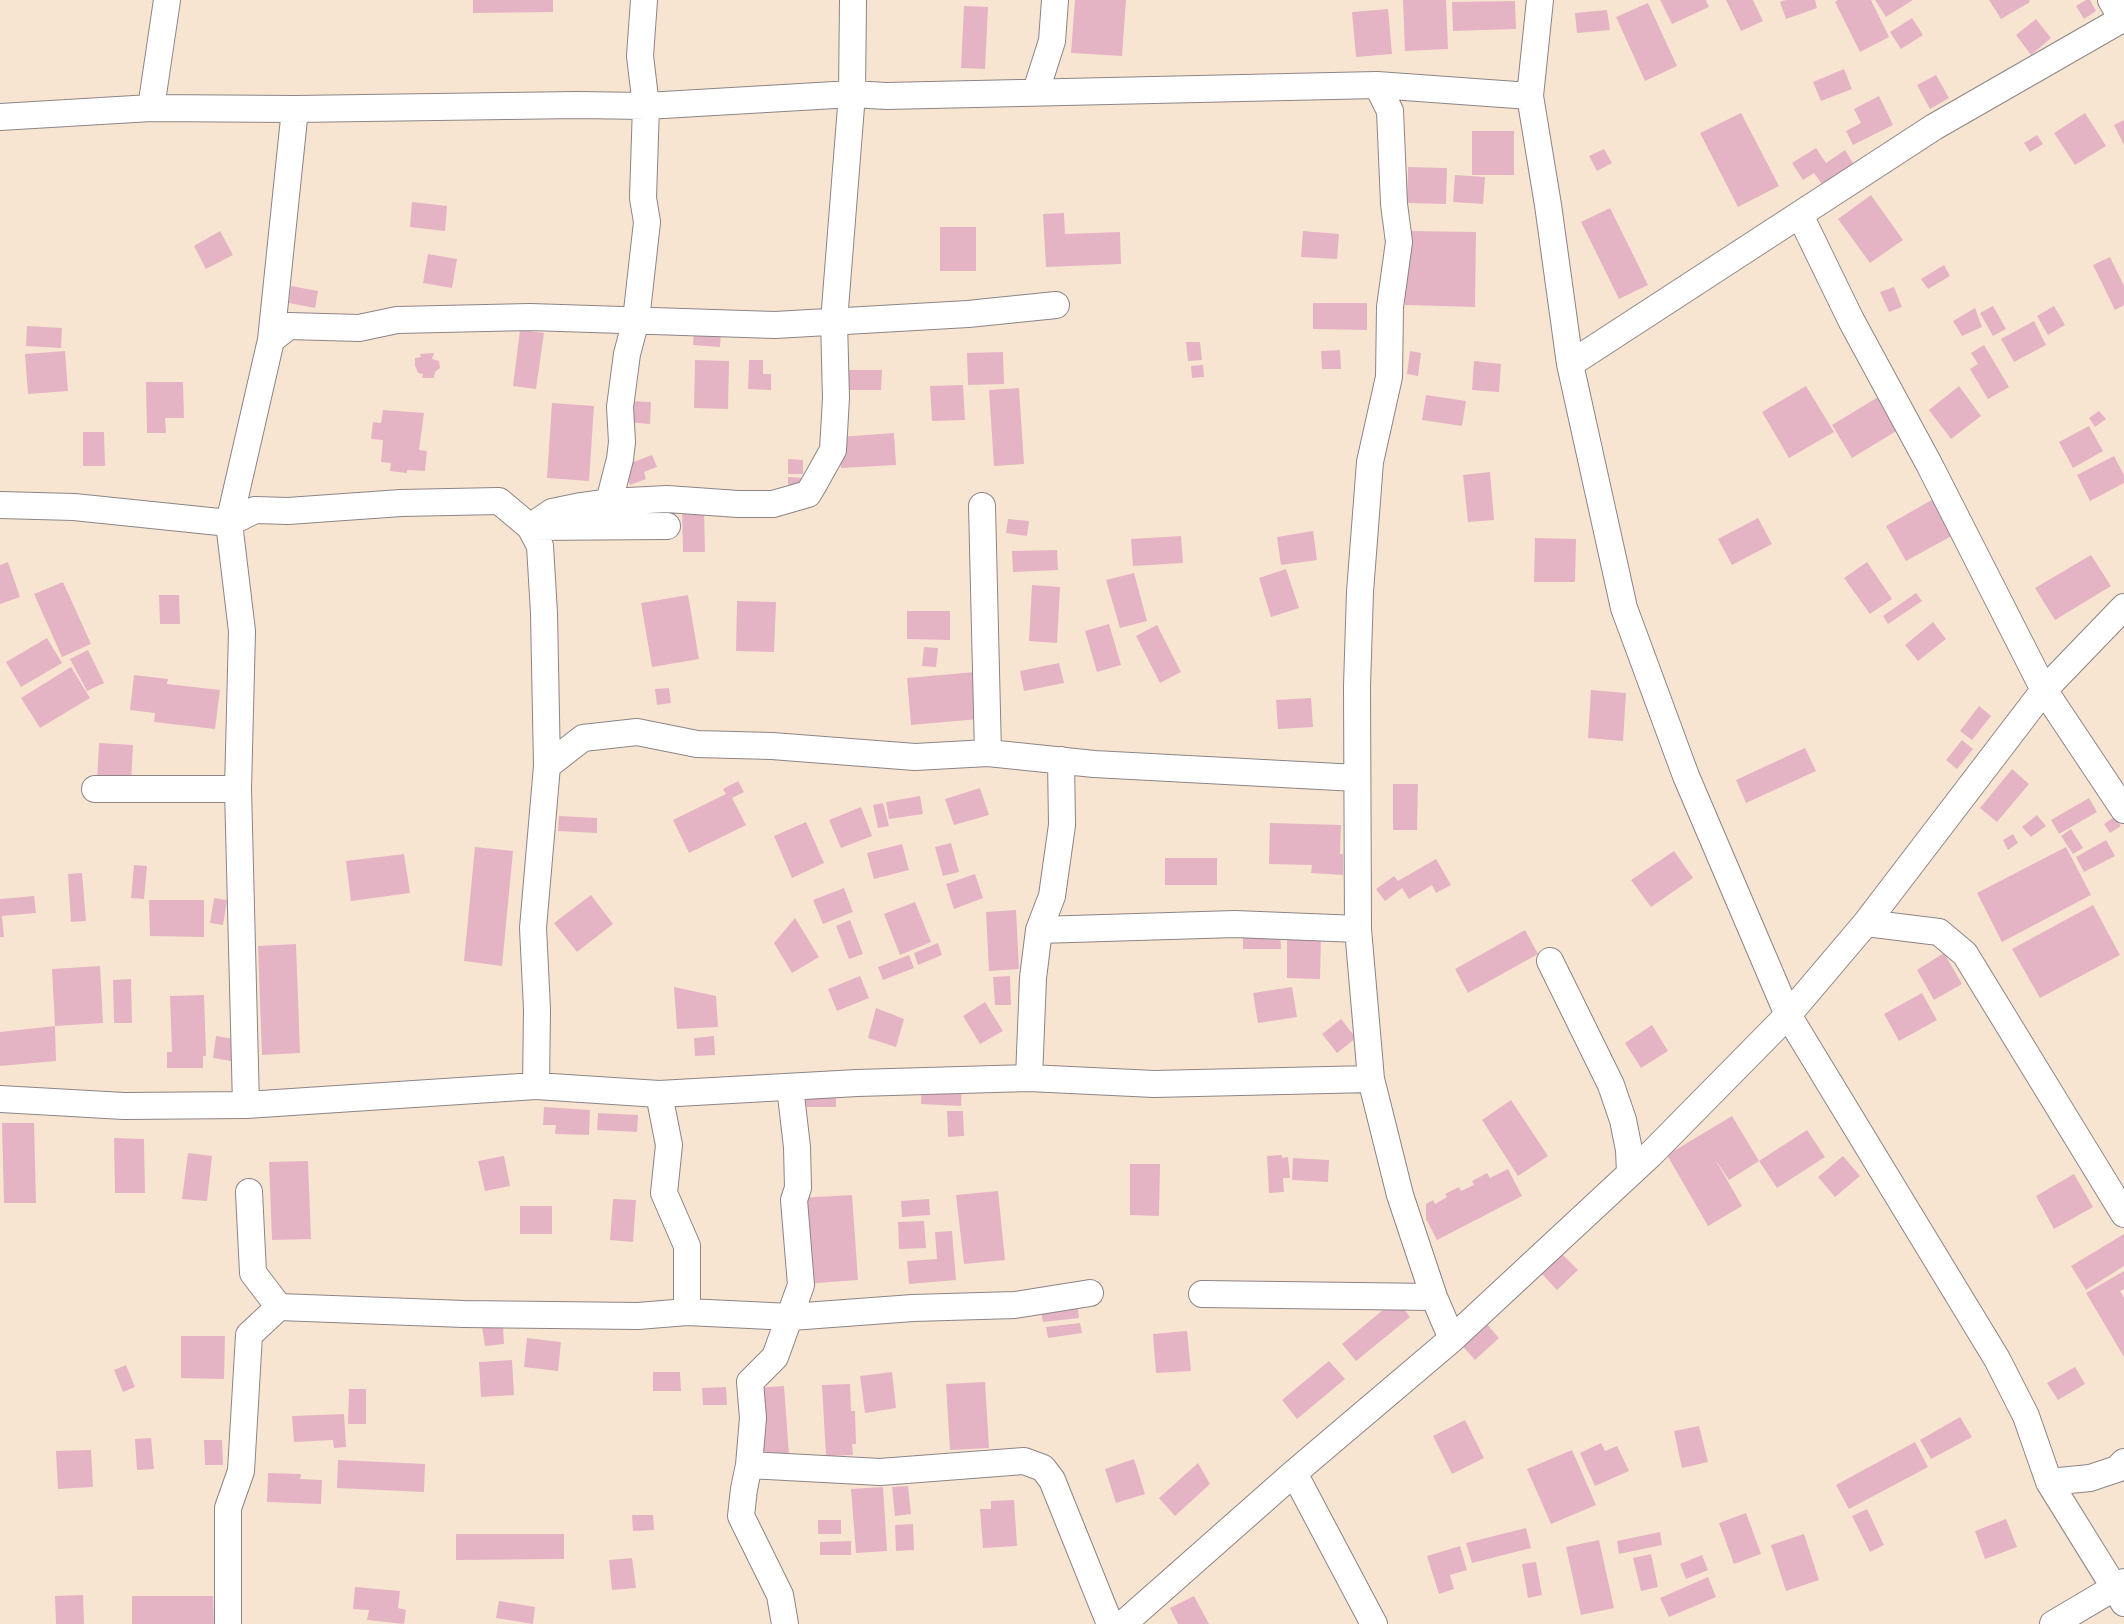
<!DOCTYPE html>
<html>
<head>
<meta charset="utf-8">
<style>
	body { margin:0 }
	canvas { display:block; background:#f8e5d1 }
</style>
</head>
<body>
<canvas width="2124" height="1624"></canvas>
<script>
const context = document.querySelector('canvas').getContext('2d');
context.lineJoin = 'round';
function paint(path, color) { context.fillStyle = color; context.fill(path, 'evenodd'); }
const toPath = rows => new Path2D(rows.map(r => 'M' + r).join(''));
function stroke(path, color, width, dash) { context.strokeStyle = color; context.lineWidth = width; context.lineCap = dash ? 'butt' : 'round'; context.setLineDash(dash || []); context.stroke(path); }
const building = toPath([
	[473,0,553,0,553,12,473,13],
	[1075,0,1126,0,1122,56,1071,53],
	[1403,0,1446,0,1448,49,1405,51],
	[1660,0,1706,0,1709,7,1672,24],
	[1726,0,1753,0,1763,21,1741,31],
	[1786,0,1815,0,1817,8,1786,19,1780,2],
	[1838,0,1871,0,1889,37,1860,52,1835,2],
	[1875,0,1913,0,1886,17],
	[1989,0,2029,0,2030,2,2001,19],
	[2086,0,2090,0,2096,11,2084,19,2076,6],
	[1515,1,1516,29,1453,31,1452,2],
	[1648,3,1677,66,1645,81,1616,17],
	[964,6,988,7,985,69,961,68],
	[1388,9,1392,54,1356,57,1352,12],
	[1607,10,1610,30,1577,33,1575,13],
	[1912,18,1923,35,1901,49,1890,32],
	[2036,19,2051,38,2031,55,2016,35],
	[1844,69,1852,89,1821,101,1813,82],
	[1936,75,1949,98,1930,109,1917,85],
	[1879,96,1893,125,1853,145,1846,131,1861,123,1854,109],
	[1741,113,1779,186,1738,207,1700,133],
	[2085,113,2106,146,2075,165,2054,133],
	[2124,120,2124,145,2114,125],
	[1472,131,1514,131,1514,175,1472,175],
	[2037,135,2043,144,2030,152,2024,143],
	[1816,148,1826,163,1845,150,1855,166,1824,187,1814,173,1803,180,1792,163],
	[1604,149,1612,163,1597,171,1589,156],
	[1408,167,1447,168,1446,204,1407,203],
	[1455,175,1485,177,1483,204,1453,202],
	[1871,195,1903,240,1870,263,1838,219],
	[412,202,447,206,445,231,410,227],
	[1610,208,1648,285,1619,299,1581,222],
	[1064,213,1065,234,1120,232,1121,264,1046,267,1043,214],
	[940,227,976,227,976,271,940,271],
	[220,231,233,255,206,269,194,246],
	[1303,231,1339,234,1337,259,1301,257],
	[1406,231,1476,232,1475,307,1405,305],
	[428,254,457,259,452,288,423,283],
	[2110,257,2124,286,2124,305,2115,310,2093,265],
	[1944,265,1950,276,1928,289,1921,279],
	[291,286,318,291,315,308,289,303],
	[1894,287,1902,307,1889,312,1880,292],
	[1313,303,1367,303,1367,330,1313,329],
	[1993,306,2006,329,1993,336,1980,313],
	[2054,306,2065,325,2048,335,2037,316],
	[1975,308,1982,327,1962,336,1953,321],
	[2034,321,2046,345,2014,362,2001,339],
	[27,326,62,328,61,348,26,346],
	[694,329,721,331,720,347,693,345],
	[520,330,544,333,536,389,513,386],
	[1186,342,1200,342,1202,360,1188,361],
	[1984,345,2009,387,1988,399,1970,369,1978,364,1971,353],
	[1340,350,1341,369,1322,369,1321,351],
	[65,351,68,391,28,394,25,354],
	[1410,351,1421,353,1418,376,1407,374],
	[1003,352,1004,384,968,385,967,353],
	[434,353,432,359,439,361,440,368,435,372,434,378,422,378,423,374,418,373,415,365,415,358,421,357,420,354],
	[695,360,729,361,728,409,694,408],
	[749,360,763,360,763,374,771,374,771,390,748,389],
	[1474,361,1501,364,1499,392,1472,390],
	[1203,365,1204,377,1192,378,1191,366],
	[845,370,882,370,881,390,845,390],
	[146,382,183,382,184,418,165,418,166,433,147,433],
	[963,385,965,420,932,421,930,386],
	[1806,386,1834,432,1789,458,1762,412],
	[1959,386,1981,416,1951,439,1929,410],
	[1019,388,1024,464,994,466,989,390],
	[1883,394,1903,427,1852,458,1832,425],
	[1426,395,1466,401,1462,426,1422,420],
	[628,401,651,402,650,424,627,422],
	[552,403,594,406,589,481,547,478],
	[383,410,424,413,419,450,427,451,425,471,407,470,407,473,390,471,391,463,381,462,383,440,371,439,373,422,381,423],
	[2099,411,2106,419,2095,427,2089,418],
	[2089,426,2103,451,2073,468,2059,442],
	[83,432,104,432,105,466,83,466],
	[894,433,896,465,841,468,839,437],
	[652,455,657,467,644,472,646,479,630,485,623,466],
	[2114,456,2124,475,2124,483,2090,501,2077,475],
	[788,459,803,460,803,474,788,474],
	[1490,472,1494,520,1468,522,1463,475],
	[788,477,805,478,805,489,788,489],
	[1937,497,1957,533,1906,561,1886,526],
	[704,507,705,552,683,552,682,508],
	[1758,518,1772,544,1732,565,1718,539],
	[1008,519,1029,521,1027,536,1006,533],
	[1313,531,1317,560,1281,565,1277,537],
	[1181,536,1183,563,1133,566,1131,539],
	[1535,538,1576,539,1575,582,1534,582],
	[1057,550,1058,570,1013,572,1012,551],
	[2091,555,2111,586,2055,620,2035,588],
	[8,562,20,597,0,604,0,565],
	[1867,562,1892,599,1870,614,1844,578],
	[1286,569,1299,608,1271,617,1259,578],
	[1134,573,1147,621,1120,628,1106,580],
	[63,582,91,644,62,657,34,594],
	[1032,585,1060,587,1057,643,1029,641],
	[1916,593,1922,601,1888,624,1883,616],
	[159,595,179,595,180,624,160,624],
	[688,595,699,659,652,667,641,603],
	[737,601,776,602,774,652,736,651],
	[907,611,950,611,950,640,907,639],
	[1933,622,1946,639,1918,661,1905,645],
	[1109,624,1121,665,1097,672,1085,631],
	[1157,625,1181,672,1160,683,1136,636],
	[47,638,62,663,21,687,6,662],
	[924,647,938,648,936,667,922,666],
	[88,650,104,683,87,691,70,659],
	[1059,663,1064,683,1024,691,1020,671],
	[71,667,90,698,40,728,21,698],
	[975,672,979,719,911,725,907,678],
	[134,675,168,679,167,684,220,690,215,729,154,722,155,713,130,710],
	[669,688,671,703,657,705,655,689],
	[1591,690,1626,693,1623,741,1588,738],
	[1311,698,1313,727,1278,729,1276,700],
	[1979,706,1991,716,1972,740,1960,731],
	[1962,740,1973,749,1957,769,1946,760],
	[99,743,133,745,131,783,97,781],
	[1805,748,1816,771,1746,803,1736,780],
	[2012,769,2029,784,1997,822,1980,808],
	[738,781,744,792,732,798,746,825,689,853,673,820,726,794,723,789],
	[1393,784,1418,784,1417,830,1393,830],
	[980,788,989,815,954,825,945,799],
	[920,796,923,814,889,819,886,802],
	[2089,798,2097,812,2059,834,2051,820],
	[883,803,889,826,878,828,873,805],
	[861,807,872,836,841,848,829,820],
	[2037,815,2046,826,2031,837,2022,827],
	[559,816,597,818,597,833,558,831],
	[2114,817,2121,826,2110,833,2104,824],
	[806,822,824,863,792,878,774,836],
	[1270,823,1341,825,1340,854,1343,854,1343,875,1311,873,1312,865,1269,864],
	[2071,829,2083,848,2073,854,2061,836],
	[2013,834,2018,843,2008,850,2003,840],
	[2106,840,2115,856,2084,872,2076,857],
	[951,843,959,872,943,876,935,847],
	[902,844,909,870,874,879,867,853],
	[475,847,513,851,502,966,464,961],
	[2066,847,2091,895,2002,942,1977,893],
	[1674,851,1693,878,1651,907,1631,880],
	[404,854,410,893,351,901,346,861],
	[1165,858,1217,858,1217,885,1165,885],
	[1436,859,1451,885,1436,893,1432,885,1409,899,1402,888,1385,901,1376,889,1394,876,1398,881],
	[134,865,147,866,144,899,131,898],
	[82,873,86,921,71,922,68,874],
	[975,874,983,898,954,909,946,884],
	[844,888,853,912,823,924,813,900],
	[591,895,613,924,577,952,554,923],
	[34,896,36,913,2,916,4,937,0,937,0,899],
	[214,898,227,900,223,925,210,923],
	[149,900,204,900,204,937,150,936],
	[915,902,931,942,900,955,884,914],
	[2093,905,2120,955,2040,998,2012,949],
	[1016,910,1019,969,989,971,986,912],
	[795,918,819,957,792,973,774,943],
	[850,920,863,954,849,959,836,926],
	[1280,923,1281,949,1243,949,1243,924],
	[1525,930,1538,954,1468,993,1455,969],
	[1287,937,1321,937,1320,979,1287,978],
	[938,943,942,955,918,965,914,953],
	[296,944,300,1053,262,1055,258,946],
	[1944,953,1962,984,1934,1000,1917,970],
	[909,955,914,968,883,980,878,967],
	[100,966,103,1023,55,1026,56,1061,0,1066,0,1032,55,1026,52,969],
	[860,976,869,998,837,1011,828,989],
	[1010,976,1011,1005,995,1005,993,977],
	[131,979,132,1023,114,1023,113,980],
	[674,987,716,996,718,1027,677,1029],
	[1292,987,1297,1017,1258,1023,1253,993],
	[1922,993,1937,1020,1899,1041,1884,1014],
	[204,995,206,1056,203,1056,203,1068,167,1068,167,1052,172,1052,170,996],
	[985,1002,1003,1031,980,1044,963,1016],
	[876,1008,904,1019,896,1047,868,1038],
	[1341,1019,1356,1038,1337,1053,1322,1034],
	[1652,1025,1668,1051,1641,1068,1625,1043],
	[216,1036,234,1039,231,1061,213,1058],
	[714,1036,715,1055,695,1056,694,1038],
	[922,1081,962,1083,961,1106,921,1104],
	[806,1087,836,1087,836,1107,805,1107],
	[1511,1100,1548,1156,1518,1176,1482,1120],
	[544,1107,590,1110,589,1135,555,1134,556,1125,543,1125],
	[947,1111,963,1111,964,1136,948,1137],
	[598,1113,638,1115,637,1132,597,1130],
	[1732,1116,1759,1161,1729,1180,1715,1159,1742,1206,1708,1226,1667,1155],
	[2,1123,34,1123,36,1203,4,1203],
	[1807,1130,1825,1157,1777,1188,1759,1161],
	[114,1138,144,1139,145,1193,115,1193],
	[188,1153,212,1156,207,1201,182,1199],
	[1282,1155,1282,1158,1288,1157,1290,1178,1283,1178,1284,1192,1269,1193,1267,1156],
	[504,1156,510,1186,485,1191,478,1161],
	[1843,1156,1860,1176,1835,1197,1818,1177],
	[1293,1158,1329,1160,1328,1182,1292,1180],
	[308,1161,311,1239,272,1240,269,1162],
	[1130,1164,1160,1164,1159,1216,1130,1215],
	[1508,1169,1522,1196,1437,1240,1426,1219,1426,1204,1433,1200,1435,1204,1447,1197,1445,1194,1459,1187,1461,1191,1474,1185,1472,1181,1487,1173,1490,1178],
	[2074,1174,2093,1207,2054,1229,2036,1196],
	[998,1191,1005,1260,964,1264,956,1195],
	[852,1195,858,1280,804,1284,798,1198],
	[613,1199,636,1200,633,1242,610,1240],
	[929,1199,930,1215,902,1217,901,1201],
	[520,1206,552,1206,552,1234,520,1234],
	[924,1221,926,1248,899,1249,898,1222],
	[952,1231,956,1280,909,1284,907,1261,937,1259,935,1232],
	[2124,1234,2124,1266,2086,1290,2071,1266],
	[1562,1254,1578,1270,1557,1290,1542,1274],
	[2124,1271,2124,1289,2120,1291,2124,1298,2124,1357,2086,1293],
	[1396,1299,1410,1317,1356,1361,1342,1344],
	[1077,1302,1079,1318,1043,1322,1040,1307],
	[1483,1320,1499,1338,1475,1360,1459,1342],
	[1080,1323,1082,1333,1048,1338,1046,1327],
	[503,1325,504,1344,485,1346,482,1327],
	[1187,1331,1191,1371,1156,1373,1153,1334],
	[181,1336,225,1336,224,1379,181,1378],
	[527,1338,561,1342,558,1371,524,1367],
	[512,1360,514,1395,481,1397,479,1362],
	[1329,1361,1345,1379,1297,1419,1282,1400],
	[126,1365,135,1387,123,1392,114,1370],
	[2075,1367,2085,1384,2058,1400,2047,1383],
	[653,1372,680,1372,681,1391,653,1391],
	[892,1372,896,1408,865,1413,860,1376],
	[985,1382,989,1448,950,1450,946,1384],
	[850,1384,851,1411,855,1411,856,1444,852,1444,853,1455,826,1456,822,1385],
	[784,1386,789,1455,757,1457,753,1388],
	[726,1387,727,1405,703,1405,702,1388],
	[349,1389,366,1389,366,1424,348,1424],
	[344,1414,346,1447,334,1448,333,1440,294,1442,292,1416],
	[1960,1417,1972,1437,1931,1459,1920,1440],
	[1465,1420,1484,1458,1452,1474,1433,1436],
	[1699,1426,1708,1462,1682,1468,1674,1431],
	[151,1438,154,1469,137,1470,135,1439],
	[204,1440,222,1440,223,1465,205,1465],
	[1915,1442,1928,1467,1849,1509,1836,1485],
	[1601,1443,1605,1451,1617,1446,1629,1471,1595,1486,1580,1453],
	[91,1450,93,1487,58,1489,56,1451],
	[1572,1450,1596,1505,1551,1524,1527,1469],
	[1134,1459,1145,1494,1116,1503,1105,1469],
	[338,1460,425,1464,424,1492,337,1488],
	[1198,1463,1210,1484,1175,1516,1159,1498],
	[268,1473,301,1474,300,1479,322,1480,321,1504,267,1502],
	[908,1486,911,1514,895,1516,892,1487],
	[883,1487,887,1551,856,1553,851,1489],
	[1014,1500,1017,1546,983,1548,980,1509,991,1509,991,1501],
	[1867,1509,1884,1545,1870,1552,1852,1516],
	[1746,1513,1761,1554,1734,1564,1719,1523],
	[632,1515,653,1515,654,1530,633,1531],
	[2006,1519,2017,1547,1985,1559,1975,1531],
	[818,1520,841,1520,841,1534,818,1534],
	[913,1524,914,1550,896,1551,895,1525],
	[1526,1528,1531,1548,1472,1563,1466,1543],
	[1660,1532,1662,1545,1619,1554,1617,1541],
	[456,1534,564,1534,564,1559,456,1560],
	[1804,1534,1819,1580,1786,1591,1771,1545],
	[1599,1540,1614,1608,1581,1615,1566,1547],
	[851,1541,851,1555,820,1555,820,1542],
	[1460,1546,1467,1570,1450,1575,1454,1589,1439,1594,1427,1556],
	[1651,1554,1658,1587,1641,1591,1633,1558],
	[1702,1555,1708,1570,1686,1579,1680,1564],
	[632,1558,636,1588,612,1590,609,1560],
	[1536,1562,1542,1595,1528,1598,1522,1564],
	[1708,1577,1716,1597,1669,1617,1660,1598],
	[355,1587,400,1591,398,1608,406,1610,404,1624,367,1620,369,1610,353,1609],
	[83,1595,84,1624,56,1624,55,1596],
	[132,1596,213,1596,214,1624,132,1624],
	[1194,1596,1209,1624,1178,1624,1170,1608],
	[499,1601,535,1607,533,1624,496,1618]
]);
const minor = toPath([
	[1540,0,1530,96,1548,205,1570,364,1624,608,1686,776,1788,1015,1997,1359,2026,1416,2049,1482,2124,1603],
	[2111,0,2122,19],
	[1377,85,1390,111,1394,204,1399,242,1390,307,1389,377,1370,462,1360,592,1357,686,1358,929,1371,1079,1400,1195,1434,1297,1452,1339],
	[1036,91,1052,41,1055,0],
	[151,108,167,0],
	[0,117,151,108,295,109,577,105,646,106,852,94,886,96,1377,85,1530,96],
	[1800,215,1851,320,1929,464,2044,690,2124,810],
	[271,340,289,326,359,328,397,320,530,317,775,325,968,314,1056,305],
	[1570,364,1934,127,2124,18],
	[609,502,620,459,622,442,620,407,627,354,636,320,647,222,643,198,646,106,640,56,644,0],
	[0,505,74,507,229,523,255,510,288,511,401,503,499,501,530,527,667,526],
	[982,506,988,753],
	[547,766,583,738,637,732,697,744,772,746,915,757,988,753,1094,764,1357,778],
	[95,789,238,789],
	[1866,923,1939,932,1965,954,2124,1214],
	[1039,930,1235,924,1358,929],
	[1550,961,1611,1085,1623,1120,1629,1150,1630,1173],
	[1029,1078,1033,978,1039,930,1052,896,1062,825,1061,760],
	[536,1086,537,1009,533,928,547,766,544,613,540,546,530,527,552,512,581,506,609,502,667,499,738,504,773,504,808,494,814,484,833,450,836,398,834,321,852,94,853,0],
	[659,1094,669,1145,664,1193,687,1246,687,1312],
	[0,1099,124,1106,246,1105,536,1086,659,1094,857,1083,1029,1078,1154,1084,1371,1079],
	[246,1105,238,789,242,631,229,523,271,340,295,109],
	[249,1192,253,1273,279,1307,464,1314,638,1316,687,1312,791,1317,913,1308,1015,1305,1090,1293],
	[1202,1294,1434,1297],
	[749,1465,880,1472,1024,1461,1043,1468,1052,1480,1110,1624],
	[1294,1473,1374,1624],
	[2049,1482,2090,1478,2117,1469,2124,1462],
	[228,1624,228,1508,241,1471,249,1335,279,1307],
	[785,1624,780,1595,741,1516,744,1489,749,1465,753,1418,750,1382,775,1357,801,1285,794,1200,798,1188,797,1147,790,1087],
	[1123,1624,1294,1473,1452,1339,1650,1155,1788,1015,1866,923,2044,690,2124,607],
	[2053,1624,2124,1582]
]);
paint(building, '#e5b4c4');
stroke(minor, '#8d8486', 28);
stroke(minor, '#fff', 26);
</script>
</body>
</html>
